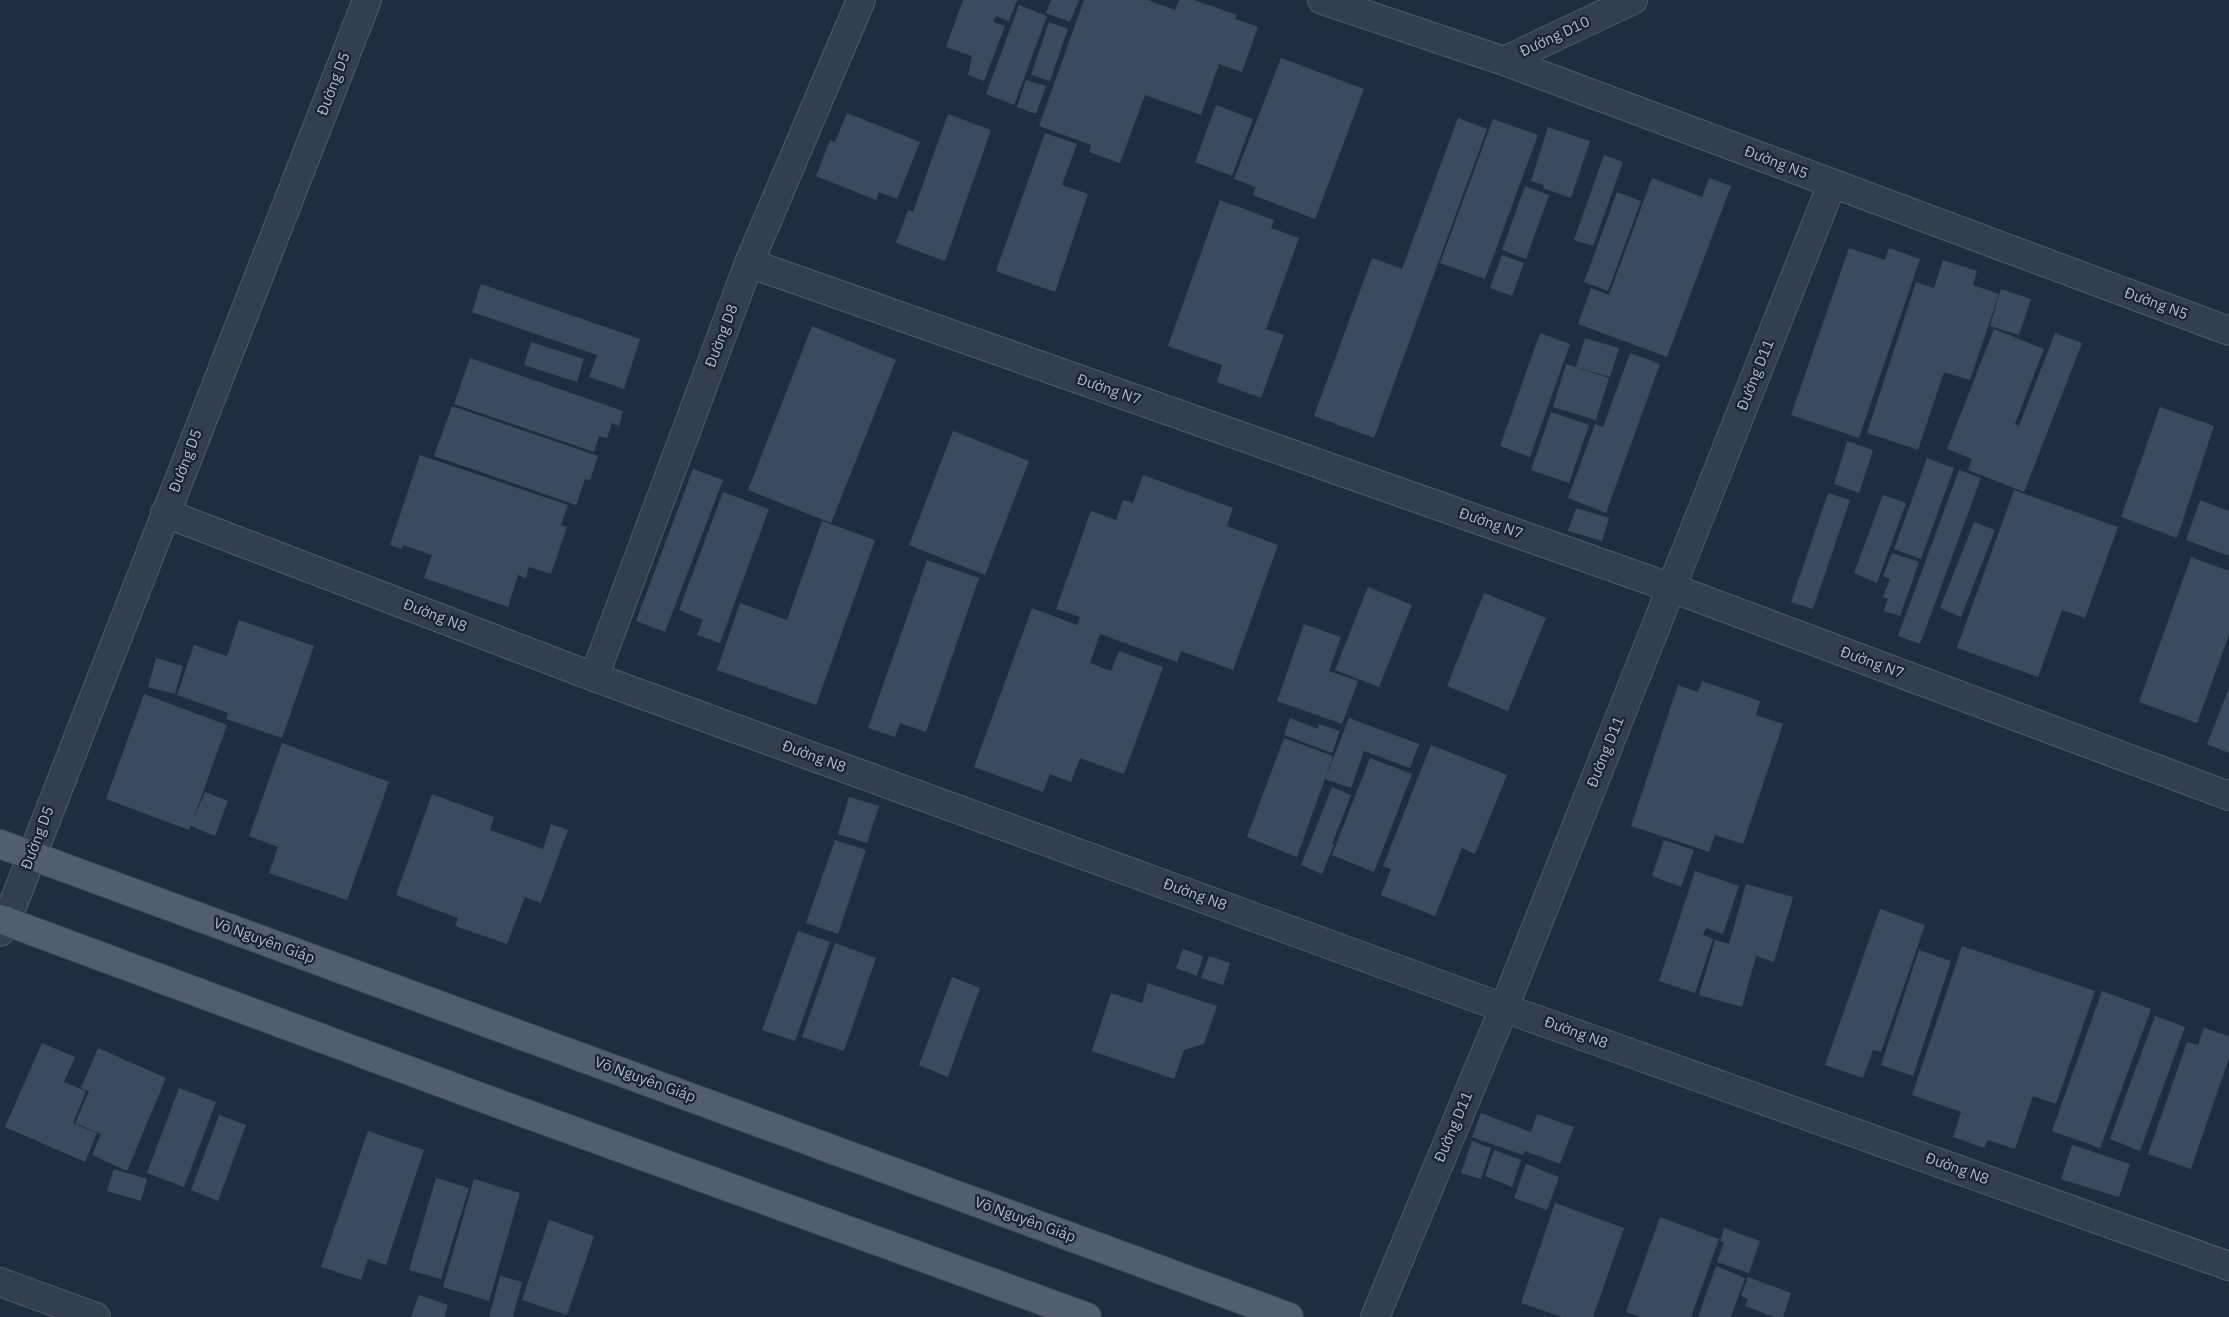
<!DOCTYPE html>
<html>
<head>
<meta charset="utf-8">
<style>
	body { margin:0 }
	canvas { display:block; background:#202d3e }
</style>
</head>
<body>
<canvas width="2229" height="1317"></canvas>
<script>
const context = document.querySelector('canvas').getContext('2d');
context.lineJoin = 'round';
function paint(path, color) { context.fillStyle = color; context.fill(path, 'evenodd'); }
const toPath = rows => new Path2D(rows.map(r => 'M' + r).join(''));
function stroke(path, color, width, dash) { context.strokeStyle = color; context.lineWidth = width; context.lineCap = dash ? 'butt' : 'round'; context.setLineDash(dash || []); context.stroke(path); }
function write(font, color, halo, rows, align = 'center') {
  context.font = font + ' "IBM Plex Sans",sans-serif'; context.lineWidth = 4.5; context.setLineDash([]); context.textBaseline = 'middle'; context.strokeStyle = halo; context.fillStyle = color; for (const [text, x, y, turn = 0] of rows) {
    context.save(); context.translate(x, y); context.rotate((+turn || 0) * Math.PI / 180); context.textAlign = isNaN(turn) ? turn : align; if (halo) context.strokeText(text, 0, 0); context.fillText(text, 0, 0); context.restore();
  }
}
const building = toPath([
	[963,0,1017,0,1009,21,996,16,993,22,1005,26,984,81,968,75,972,56,946,47],
	[1051,0,1079,0,1070,22,1046,13],
	[1084,0,1148,0,1175,10,1179,0,1194,0,1237,15,1235,19,1258,27,1242,72,1219,64,1201,115,1145,95,1120,163,1089,152,1091,145,1039,126],
	[1019,5,1047,16,1014,105,986,94],
	[1049,22,1068,29,1050,81,1031,75],
	[1281,58,1364,89,1315,219,1253,195,1256,187,1234,179],
	[1026,80,1046,86,1036,114,1017,107],
	[1216,105,1253,119,1232,176,1195,162],
	[847,113,920,142,897,199,879,192,876,200,816,176,830,140,835,142],
	[948,114,991,130,945,261,896,243,908,210,913,212],
	[1458,118,1487,129,1374,438,1314,416,1372,258,1402,269],
	[1493,119,1538,135,1485,279,1440,263],
	[1548,127,1590,141,1571,198,1543,188,1544,185,1531,181],
	[1045,133,1077,144,1062,185,1088,194,1055,292,996,271],
	[1604,155,1623,162,1593,246,1574,240],
	[1652,178,1702,197,1709,178,1731,186,1667,357,1578,324,1591,288,1609,295],
	[1525,186,1549,195,1526,259,1502,250],
	[1617,192,1641,201,1608,291,1584,282],
	[1220,200,1274,220,1271,228,1299,238,1266,329,1284,335,1261,398,1217,382,1222,365,1168,346],
	[1849,248,1885,260,1889,248,1920,259,1859,438,1791,415],
	[1502,255,1524,263,1512,296,1490,288],
	[1943,260,1977,271,1973,285,1999,294,1970,380,1944,372,1918,450,1867,433,1916,282,1934,288],
	[481,284,640,339,624,389,589,377,597,355,472,312],
	[2001,289,2031,299,2019,335,1990,326],
	[812,326,896,360,831,523,748,490],
	[1994,329,2044,349,2015,424,2019,426,2055,333,2082,343,2024,492,1968,470,1972,459,1947,449],
	[1540,333,1570,344,1530,457,1500,446],
	[1585,338,1619,348,1610,377,1576,367],
	[531,342,584,359,577,382,524,365],
	[1630,353,1660,364,1606,513,1568,498,1595,424,1603,427],
	[470,358,623,411,619,426,612,423,607,438,599,436,594,452,454,404],
	[1566,364,1609,378,1596,420,1553,407],
	[452,406,598,456,590,480,585,479,576,505,434,456],
	[2160,407,2214,426,2177,538,2121,517],
	[1551,412,1589,425,1569,483,1531,470],
	[953,431,1029,461,985,575,909,545],
	[1847,441,1873,450,1859,493,1834,484],
	[420,455,568,505,561,525,567,527,551,574,529,567,526,578,518,575,508,607,424,578,432,555,403,545,402,549,390,545],
	[1927,458,1954,468,1921,559,1894,549],
	[693,469,723,480,665,632,636,621],
	[1959,470,1981,478,1920,644,1898,636],
	[1143,475,1233,508,1227,526,1278,545,1233,670,1181,651,1177,662,1100,634,1090,663,1111,671,1119,651,1163,667,1124,774,1080,758,1071,782,1050,774,1043,792,974,767,1032,608,1077,625,1080,617,1056,609,1091,511,1116,520,1123,500,1133,503],
	[2014,490,2118,527,2085,618,2062,610,2038,677,1957,648],
	[723,492,769,509,720,643,697,635,703,620,679,610],
	[1828,493,1850,500,1813,609,1791,602],
	[1883,495,1906,503,1877,583,1854,573],
	[2200,500,2229,511,2229,556,2186,540],
	[1576,508,1609,518,1602,541,1568,531],
	[822,521,875,540,816,705,717,670,740,603,787,620],
	[1974,522,1995,530,1961,617,1940,608],
	[1892,553,1919,562,1900,616,1884,611,1888,599,1883,597,1890,579,1883,576],
	[2191,557,2229,571,2229,635,2197,723,2139,702],
	[927,560,979,578,926,732,900,723,895,737,868,728],
	[1368,587,1412,605,1379,687,1335,670],
	[1484,593,1546,618,1508,711,1447,686],
	[239,620,314,646,282,738,226,719,228,713,177,695,194,645,227,656],
	[1304,624,1341,637,1329,671,1358,681,1342,724,1277,701],
	[156,658,183,666,175,694,148,687],
	[1702,681,1760,701,1756,715,1783,724,1743,844,1715,835,1709,852,1631,826,1678,685,1698,692],
	[2229,688,2229,753,2207,744],
	[144,694,227,725,193,820,205,792,228,801,215,836,191,826,189,830,106,799],
	[1290,718,1318,729,1319,724,1340,731,1332,753,1284,735],
	[1349,718,1419,744,1410,768,1364,751,1351,788,1325,779],
	[1284,738,1333,756,1297,857,1247,837],
	[282,743,389,782,347,900,269,873,278,847,249,836],
	[1431,745,1507,775,1475,854,1462,848,1435,916,1381,895,1391,869,1383,866],
	[1370,758,1412,774,1374,872,1332,855],
	[1332,787,1351,795,1332,844,1334,845,1322,874,1301,865],
	[432,794,494,817,490,830,543,849,551,824,568,830,541,903,525,897,507,944,455,926,458,918,396,895],
	[849,797,879,806,867,843,838,834],
	[835,840,866,850,838,934,806,923],
	[1664,840,1694,850,1681,887,1652,876],
	[1695,871,1739,886,1723,934,1706,928,1703,935,1713,939,1695,993,1659,981],
	[1746,884,1793,897,1774,962,1756,956,1742,1007,1699,995,1715,940,1729,944],
	[1880,909,1925,925,1881,1052,1873,1050,1863,1078,1825,1065],
	[798,931,830,942,795,1041,762,1030],
	[835,943,876,958,844,1051,802,1037],
	[1962,946,2095,991,2056,1104,2033,1096,2015,1149,1988,1140,1984,1148,1953,1137,1961,1112,1912,1095],
	[1183,949,1203,956,1197,976,1176,968],
	[1919,950,1951,961,1913,1076,1881,1065],
	[1209,956,1230,963,1223,985,1201,978],
	[952,977,980,988,948,1077,919,1065],
	[1148,983,1217,1006,1204,1044,1184,1050,1174,1079,1092,1051,1111,993,1142,1003],
	[2102,991,2151,1009,2100,1148,2052,1131],
	[2155,1016,2185,1027,2140,1151,2110,1139],
	[2204,1028,2229,1036,2229,1058,2191,1169,2148,1154,2187,1042,2198,1045],
	[42,1043,75,1057,64,1082,86,1091,73,1123,97,1133,85,1162,5,1127],
	[98,1048,166,1078,127,1171,92,1155,101,1134,75,1123,89,1091,81,1088],
	[179,1088,216,1102,184,1187,147,1173],
	[1481,1113,1531,1132,1537,1114,1574,1127,1560,1164,1525,1151,1523,1155,1472,1137],
	[219,1115,246,1125,218,1201,191,1190],
	[368,1131,424,1150,386,1265,368,1259,361,1280,321,1267],
	[1472,1141,1491,1148,1481,1179,1461,1173],
	[2072,1145,2130,1164,2119,1197,2061,1179],
	[1494,1150,1521,1160,1512,1187,1485,1176],
	[1526,1164,1559,1177,1547,1210,1514,1198],
	[114,1169,147,1179,141,1201,107,1191],
	[436,1178,469,1188,441,1279,409,1270],
	[474,1179,520,1193,489,1301,443,1287],
	[1555,1203,1624,1228,1593,1317,1562,1317,1521,1303],
	[1660,1217,1719,1239,1691,1317,1640,1317,1626,1312],
	[549,1220,594,1236,567,1315,522,1300],
	[1724,1228,1760,1241,1749,1273,1717,1262,1724,1242,1720,1241],
	[1716,1266,1745,1278,1731,1317,1698,1317],
	[500,1276,522,1282,513,1317,489,1317],
	[1748,1277,1791,1293,1783,1317,1774,1317,1745,1306,1748,1299,1741,1296],
	[419,1295,448,1305,444,1317,411,1317]
]);
const minor = toPath([
	[1322,0,1504,61,2229,331],
	[1504,61,1633,0],
	[749,263,1672,588,2229,796],
	[165,513,594,677,1504,1008,2229,1266],
	[594,677,749,263,861,0],
	[0,932,6,922,367,0],
	[0,1282,96,1317],
	[1375,1317,1504,1008,1832,184]
]);
const major = toPath([
	[0,844,1289,1317],
	[0,919,480,1097,1087,1317]
]);
const streetNames = [
	["Đường D10",1555,37,-25],
	["Đường D5",334,84,-69],
	["Đường N5",1776,163,21],
	["Đường N5",2156,304,20],
	["Đường D8",722,336,-69],
	["Đường D11",1756,375,-68],
	["Đường N7",1109,390,19],
	["Đường D5",186,461,-69],
	["Đường N7",1491,524,19],
	["Đường N8",435,616,21],
	["Đường N7",1872,663,20],
	["Đường D11",1606,752,-68],
	["Đường N8",814,757,20],
	["Đường D5",38,838,-69],
	["Đường N8",1195,895,20],
	["Võ Nguyên Giáp",264,941,20],
	["Đường N8",1576,1033,20],
	["Võ Nguyên Giáp",645,1080,20],
	["Đường D11",1454,1127,-67],
	["Đường N8",1957,1169,20],
	["Võ Nguyên Giáp",1025,1220,20]
];
paint(building, '#3b4a5e');
stroke(minor, '#4f5a68', 30);
stroke(major, '#3d4856', 30);
stroke(minor, '#343f4d', 28);
stroke(major, '#525e6e', 28);
write('15px', '#afbac9', '#192432', streetNames);
</script>
</body>
</html>
